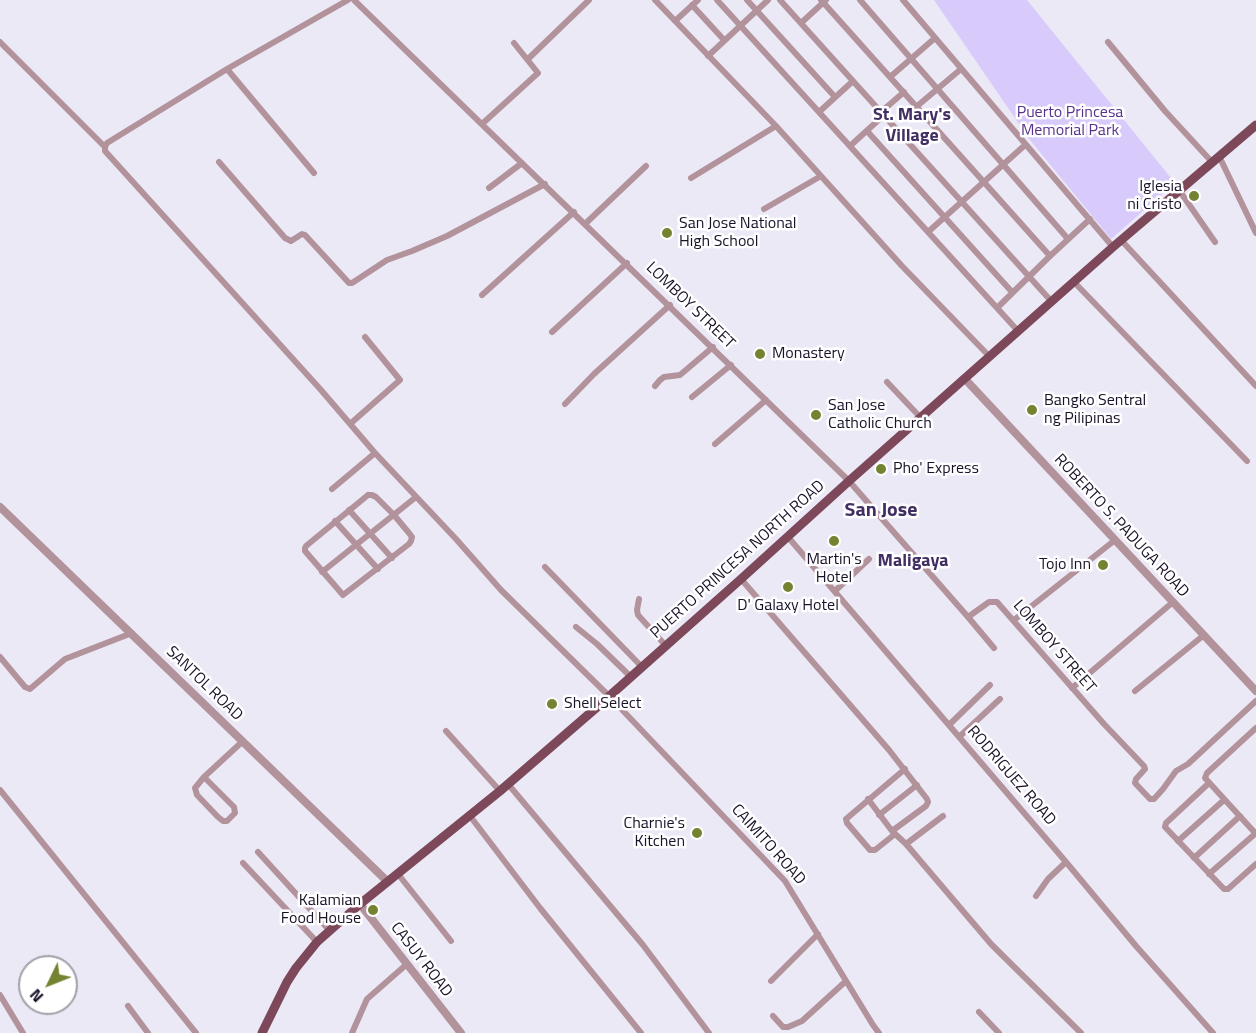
<!DOCTYPE html>
<html>
<head>
<meta charset="utf-8">
<style>
	body { margin:0 }
	#map { position:relative; width:1256px; height:1033px; overflow:hidden; background:#ece9f6; font-family:"Titillium Web",sans-serif }
	canvas { display:block }
	.north { position:absolute; left:18px; top:955px; width:60px; height:60px; box-sizing:border-box; background:#fff; border:2px solid #a3a0a9; border-radius:50%; rotate:227deg; font-size:16px; font-weight:700; line-height:24px; text-align:center; color:#1a1229 }
	.north::after { content:''; display:block; margin:auto; width:21px; height:27px; background:#748332; clip-path:polygon(50% 0,100% 100%,50% 72%,0 100%) }
</style>
</head>
<body>
<div id="map">
<canvas width="1256" height="1033"></canvas>
<div class="north">N</div>
</div>
<script>
const context = document.querySelector('canvas').getContext('2d');
context.lineJoin = 'round';
function paint(path, color) { context.fillStyle = color; context.fill(path, 'evenodd'); }
const toPath = rows => new Path2D(rows.map(r => 'M' + r).join(''));
function stroke(path, color, width, dash) { context.strokeStyle = color; context.lineWidth = width; context.lineCap = dash ? 'butt' : 'round'; context.setLineDash(dash || []); context.stroke(path); }
function write(font, color, halo, rows, align = 'center') {
  context.font = font + ' "Titillium Web",sans-serif'; context.lineWidth = 5; context.setLineDash([]); context.textBaseline = 'middle'; context.strokeStyle = halo; context.fillStyle = color; for (const [text, x, y, turn = 0] of rows) {
    context.save(); context.translate(x, y); context.rotate((+turn || 0) * Math.PI / 180); context.textAlign = isNaN(turn) ? turn : align; if (halo) context.strokeText(text, 0, 0); context.fillText(text, 0, 0); context.restore();
  }
}
const green = toPath([
	[934,0,1027,0,1175,183,1111,239,1030,140]
]);
const minor = toPath([
	[348,0,227,69,107,143,105,147,105,151,321,390,375,453,456,539,501,590,609,696,785,881,873,1025,879,1033],
	[354,0,849,481,968,617,989,602,997,602,1104,724,1144,766,1145,769,1136,779,1135,783,1150,799,1154,799,1163,789,1176,771,1188,764,1256,701],
	[655,0,776,126,902,266,990,357],
	[717,0,1018,331],
	[747,0,835,97],
	[780,0,1052,302],
	[821,0,1050,256],
	[860,0,1068,239],
	[903,0,1113,247],
	[692,5,724,40],
	[675,21,698,0],
	[801,23,826,0],
	[0,42,105,147],
	[1108,42,1165,111,1212,162],
	[708,56,768,0],
	[528,59,589,0],
	[227,69,314,173],
	[890,77,935,38],
	[916,107,961,69],
	[819,112,853,81],
	[881,112,904,92],
	[482,124,538,73,514,43],
	[867,131,1012,292],
	[850,146,884,115],
	[1219,156,1256,233],
	[219,162,285,238,291,241,302,234,305,235,349,283,352,283,387,260,412,251,447,236,545,184],
	[691,178,776,126],
	[489,188,522,163],
	[1179,190,1215,242],
	[764,209,821,176],
	[585,224,646,166],
	[928,232,1025,145],
	[1121,240,1256,386],
	[1074,282,1247,461],
	[482,295,574,212],
	[997,308,1050,256,1090,219],
	[552,332,627,263],
	[887,382,921,418],
	[655,386,660,380,664,377,680,375,713,347],
	[692,397,731,365],
	[565,404,594,374,670,305],
	[350,424,400,380,365,337],
	[715,444,766,400],
	[332,489,375,453],
	[368,495,372,495,376,497,394,515,409,533,412,537,411,541,409,544,343,595,305,551,305,548,306,546,368,495],
	[349,510,392,558],
	[335,521,378,569],
	[788,537,1066,862,1136,946,1213,1033],
	[545,567,642,667],
	[322,572,416,497],
	[741,579,889,750,927,799,928,802,926,806,892,831],
	[835,591,869,559],
	[639,599,637,610,638,615,666,646],
	[968,617,994,648],
	[1014,620,1115,540],
	[576,627,597,644,631,677],
	[0,657,25,687,30,689,65,659,132,633],
	[1072,688,1173,602],
	[1135,691,1204,635],
	[949,725,990,685],
	[1256,728,1207,773,1205,778,1256,834],
	[446,731,500,791],
	[959,737,1000,699],
	[204,777,234,807,235,813,227,821,223,821,218,817,197,795,195,788,204,777,243,741],
	[1209,783,1166,823,1165,827,1224,889,1228,889,1256,864],
	[508,784,643,945,709,1033],
	[0,790,196,1033],
	[868,799,892,831,906,844,991,944,1081,1033],
	[879,815,917,785],
	[470,816,540,908,641,1033],
	[895,834,875,850,870,850,847,823,846,819,905,769],
	[1178,841,1224,800],
	[906,844,943,816],
	[258,852,330,931],
	[1194,858,1240,816],
	[243,863,317,942],
	[398,874,451,941],
	[1209,874,1256,833],
	[1036,896,1048,879,1066,862],
	[771,981,818,934],
	[0,995,23,1033],
	[128,1006,148,1033],
	[979,1012,999,1033],
	[773,1016,783,1027,788,1027,802,1021,846,981],
	[352,1033,367,999,407,964]
]);
const tertiary = toPath([
	[965,379,1256,691],
	[0,507,388,882],
	[360,904,461,1033]
]);
const primary = toPath([
	[262,1033,287,982,296,968,317,942,360,904,500,791,596,708,741,579,849,481,1113,247,1256,125]
]);
const markers = [
	[1194,196,6,"#748332"],
	[667,233,6,"#748332"],
	[760,354,6,"#748332"],
	[1032,410,6,"#748332"],
	[816,415,6,"#748332"],
	[881,469,6,"#748332"],
	[834,541,6,"#748332"],
	[1103,565,6,"#748332"],
	[788,587,6,"#748332"],
	[552,704,6,"#748332"],
	[697,833,6,"#748332"],
	[373,910,6,"#748332"]
];
const parkNames = [
	["Puerto Princesa",1070,113],
	["Memorial Park",1070,131]
];
const poiNames = [
	["Iglesia",1182,187,"right"],
	["ni Cristo",1182,205,"right"],
	["San Jose National",679,224],
	["High School",679,242],
	["Monastery",772,354],
	["Bangko Sentral",1044,401],
	["ng Pilipinas",1044,419],
	["San Jose",828,406],
	["Catholic Church",828,424],
	["Pho' Express",893,469],
	["Martin's",834,560,"center"],
	["Hotel",834,578,"center"],
	["Tojo Inn",1091,565,"right"],
	["D' Galaxy Hotel",788,606,"center"],
	["Shell Select",564,704],
	["Charnie's",685,824,"right"],
	["Kitchen",685,842,"right"],
	["Kalamian",361,901,"right"],
	["Food House",361,919,"right"]
];
const streetNames = [
	["LOMBOY STREET",690,306,44],
	["ROBERTO S. PADUGA ROAD",1121,526,47],
	["PUERTO PRINCESA NORTH ROAD",738,560,-42],
	["LOMBOY STREET",1054,647,49],
	["SANTOL ROAD",204,684,44],
	["RODRIGUEZ ROAD",1011,776,49],
	["CAIMITO ROAD",768,845,48],
	["CASUY ROAD",421,960,52]
];
const neighbourhoodNames = [
	["St. Mary's",912,116],
	["Village",912,137],
	["Maligaya",913,562]
];
const quarterNames = [
	["San Jose",881,511]
];
paint(green, '#d8cafa');
stroke(minor, '#b2929b', 6);
stroke(tertiary, '#b2929b', 8);
stroke(primary, '#7d485a', 9);
for (const [x, y, r, color] of markers) { const dot = new Path2D(); dot.arc(x, y, r, 0, 2 * Math.PI); context.fillStyle = color; context.fill(dot); stroke(dot, '#fff', 2); }
write('16px', '#58338e', '#fff', parkNames);
write('16px', '#1a1229', '#fff', poiNames, 'left');
write('16px', '#1a1229', '#fff', streetNames);
write('bold 18px', '#412e62', '#fff', neighbourhoodNames);
write('bold 20px', '#412e62', '#fff', quarterNames);
</script>
</body>
</html>
